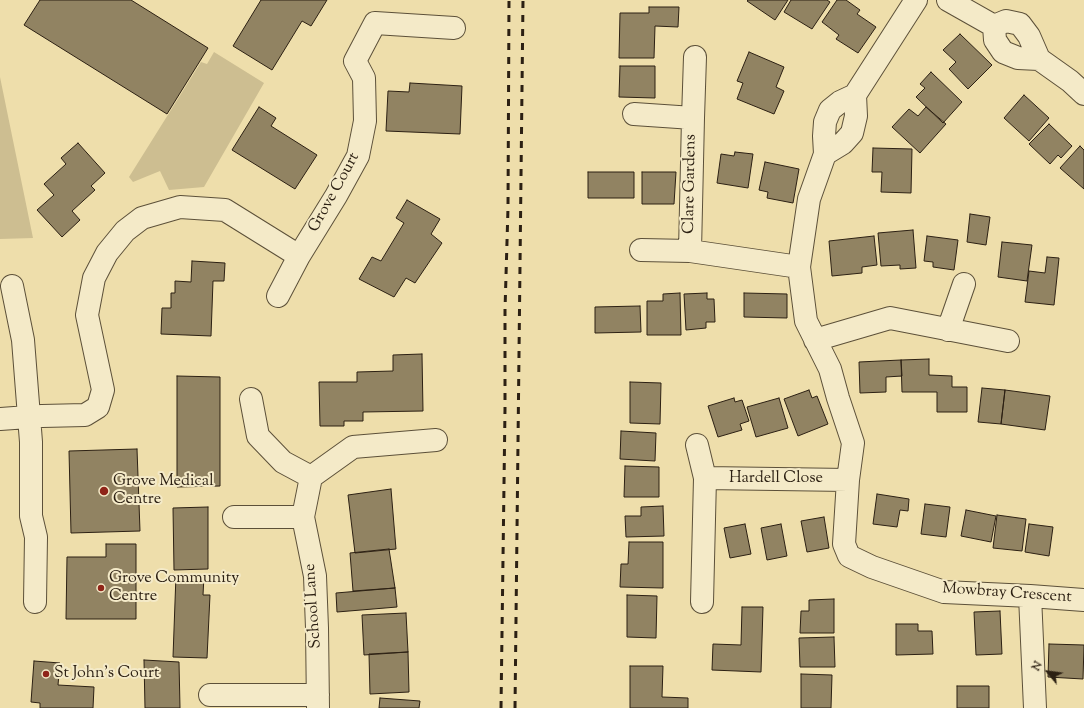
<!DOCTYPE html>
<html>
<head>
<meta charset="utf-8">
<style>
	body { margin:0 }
	#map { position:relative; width:1084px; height:708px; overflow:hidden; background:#eedeab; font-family:"Sorts Mill Goudy",serif }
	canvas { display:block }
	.north { position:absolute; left:1028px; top:652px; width:40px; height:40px; -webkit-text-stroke:3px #f4eac8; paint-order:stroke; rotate:299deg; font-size:11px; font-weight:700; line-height:16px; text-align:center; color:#2c2013 }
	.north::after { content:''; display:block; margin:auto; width:14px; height:18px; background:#2c2013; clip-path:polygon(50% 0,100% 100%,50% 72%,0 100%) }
</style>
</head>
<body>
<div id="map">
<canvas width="1084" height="708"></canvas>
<div class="north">N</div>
</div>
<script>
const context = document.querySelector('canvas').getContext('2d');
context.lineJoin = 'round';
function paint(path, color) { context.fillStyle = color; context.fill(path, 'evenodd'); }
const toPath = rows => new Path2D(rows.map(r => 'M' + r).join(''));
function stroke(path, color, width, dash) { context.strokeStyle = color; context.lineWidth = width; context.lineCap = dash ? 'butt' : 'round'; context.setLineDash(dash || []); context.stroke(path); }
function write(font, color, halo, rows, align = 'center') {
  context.font = font + ' "Sorts Mill Goudy",serif'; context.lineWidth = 4; context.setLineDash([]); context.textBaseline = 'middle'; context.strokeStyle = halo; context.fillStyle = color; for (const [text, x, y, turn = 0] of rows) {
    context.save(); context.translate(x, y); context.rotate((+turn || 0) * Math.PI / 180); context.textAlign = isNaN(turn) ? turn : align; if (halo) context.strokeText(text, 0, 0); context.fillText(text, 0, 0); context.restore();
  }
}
const green = toPath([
	[214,52,264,83,204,187,169,190,160,171,133,182,129,177,201,62,207,64],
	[0,77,33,238,0,239]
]);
const building = toPath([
	[40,0,131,0,208,48,167,114,24,25,40,0],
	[261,0,327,0,311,26,302,21,272,70,233,46,261,0],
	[748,0,788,0,775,20,747,1,748,0],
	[791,0,827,0,830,2,812,29,784,12,791,0],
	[837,0,846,0,860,10,857,14,876,27,858,53,836,39,839,35,822,22,837,0],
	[649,7,679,7,678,27,655,26,654,58,619,58,620,13,649,13,649,7],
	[960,34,992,65,968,89,949,69,956,62,943,50,960,34],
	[749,52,784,67,776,87,784,91,774,114,737,99,743,83,737,81,749,52],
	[620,66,655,66,655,98,619,97,620,66],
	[931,72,962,102,943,123,916,97,925,88,920,84,931,72],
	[410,83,462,86,460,134,386,131,388,91,409,92,410,83],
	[1024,95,1049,118,1029,141,1004,118,1024,95],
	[259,107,276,118,271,126,317,155,295,189,232,150,259,107],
	[926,107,946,124,920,153,892,127,909,109,918,116,926,107],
	[1049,124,1072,146,1061,158,1058,155,1050,164,1029,144,1049,124],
	[78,143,105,173,91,186,95,190,72,211,80,220,62,237,37,210,54,195,44,184,66,164,61,158,78,143],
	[1080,146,1084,150,1084,189,1060,168,1080,146],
	[873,148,912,149,911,193,881,192,882,172,872,172,873,148],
	[735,152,753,154,748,188,717,183,721,154,734,156,735,152],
	[765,162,799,169,793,203,767,198,768,192,759,190,765,162],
	[588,172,634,172,634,198,588,198,588,172],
	[642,172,676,172,674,204,642,204,642,172],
	[407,200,440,219,431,234,442,243,415,283,406,278,394,297,359,279,372,257,381,261,404,223,396,218,407,200],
	[970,214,990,217,986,245,967,242,970,214],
	[913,230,916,268,900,269,900,265,881,266,878,233,913,230],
	[874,236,877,265,862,267,862,273,832,276,829,241,874,236],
	[927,236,958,240,954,270,933,267,933,262,924,261,927,236],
	[1002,242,1032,245,1027,281,998,277,1002,242],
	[1047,257,1059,258,1054,305,1025,302,1029,271,1045,273,1047,257],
	[192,261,225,263,224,281,213,281,211,336,161,334,162,308,171,308,171,293,175,293,175,281,191,282,192,261],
	[680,293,681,335,647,335,647,301,663,301,663,294,680,293],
	[707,293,707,299,714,299,715,322,706,322,706,328,686,330,684,294,707,293],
	[744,293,787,294,787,318,744,317,744,293],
	[640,306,641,332,595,333,595,307,640,306],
	[422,354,423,411,363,412,363,421,344,421,344,426,320,426,319,382,357,382,357,372,393,371,393,355,422,354],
	[929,359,929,375,952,376,952,387,967,387,967,412,937,412,937,392,902,392,901,360,929,359],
	[901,360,902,376,886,377,886,392,860,393,859,362,901,360],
	[177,376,220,377,220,486,177,487,177,376],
	[630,382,661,383,660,424,630,423,630,382],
	[982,388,1005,390,1001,424,978,422,982,388],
	[809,390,812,398,817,396,828,424,798,436,784,399,809,390],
	[1005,390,1050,396,1045,430,1001,424,1005,390],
	[734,398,735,402,742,400,749,421,740,424,742,430,718,437,708,406,734,398],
	[779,398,788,428,756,437,747,407,779,398],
	[621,431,656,433,655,461,620,459,621,431],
	[137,449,140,531,71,533,69,451,137,449],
	[625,466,659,467,659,497,624,497,625,466],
	[391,489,396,549,355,553,348,495,391,489],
	[877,494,909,499,908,511,900,510,897,527,873,524,877,494],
	[925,504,950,507,946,537,921,534,925,504],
	[663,506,664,536,626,537,625,516,641,516,641,507,663,506],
	[208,507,208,569,174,570,173,508,208,507],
	[966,510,996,516,991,542,961,536,966,510],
	[997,515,1026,519,1022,551,993,548,997,515],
	[824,517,829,548,807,552,801,521,824,517],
	[745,524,751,554,730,558,724,528,745,524],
	[781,524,787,556,767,560,761,528,781,524],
	[1029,524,1053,527,1049,556,1025,552,1029,524],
	[629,542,663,542,663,588,620,587,621,564,628,564,629,542],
	[106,544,136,544,136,619,66,619,67,557,106,557,106,544],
	[389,549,395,588,353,591,350,553,389,549],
	[176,575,204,576,203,595,210,595,207,658,173,657,176,575],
	[395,588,397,607,337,612,336,593,395,588],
	[627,595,657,596,656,638,627,637,627,595],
	[834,599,834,633,800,633,801,611,809,611,809,600,834,599],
	[742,607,763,607,761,672,712,670,713,644,741,645,742,607],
	[1000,611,1002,654,976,655,974,612,1000,611],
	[406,613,408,652,364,655,362,615,406,613],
	[896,624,918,624,918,631,932,631,933,654,896,655,896,624],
	[834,637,835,667,800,667,799,638,834,637],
	[1049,644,1084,645,1083,679,1048,677,1049,644],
	[408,652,409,692,370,694,369,654,408,652],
	[144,660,179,662,180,708,145,708,144,660],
	[34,661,60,663,58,685,94,687,93,708,40,708,40,703,31,702,34,661],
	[630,666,663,666,662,697,688,698,688,708,630,708,630,666],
	[801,674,832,675,831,708,801,708,801,674],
	[957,686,989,686,989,708,957,708,957,686],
	[380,698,420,701,419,708,379,708,380,698]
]);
const minor = toPath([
	[916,0,855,95,840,102,830,110,825,122,824,136,825,154,809,199,799,267,806,321,830,369,838,398,853,443,848,480,844,544,849,556,872,567,944,592,1030,596,1084,600],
	[948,0,994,26],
	[994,26,1006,21,1020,24,1029,36,1039,59,1070,81,1084,94],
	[994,26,995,40,1003,52,1018,58,1039,59],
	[695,57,693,118,690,251,799,267],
	[634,114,693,118],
	[825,154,843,143,852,133,856,116,855,95],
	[641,250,690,251],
	[12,286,23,340,31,442,31,516,36,537,35,602],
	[278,296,299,256,336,196,358,156,365,121,364,78,355,61,375,23,454,28],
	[948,330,964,284],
	[815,340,890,318,1008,341],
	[251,399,258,436,283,462,311,477],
	[0,419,42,416,85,415,98,407,103,390,87,315,94,278,107,253,125,231,142,218,180,207,225,210,299,256],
	[697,445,705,478,702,602],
	[705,478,848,480],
	[234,517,303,517],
	[1030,596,1035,708],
	[210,695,318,695],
	[318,708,317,628,315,576,303,517,311,477,353,447,436,440]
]);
const rail = toPath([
	[501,708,505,409,505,310,508,208,509,0],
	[515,708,523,0]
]);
const markers = [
	[104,491,5,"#8f2418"],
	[101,588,4,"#8f2418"],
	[46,674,4,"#8f2418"]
];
const streetNames = [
	["Clare Gardens",691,184,-89],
	["Grove Court",335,193,-61],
	["Hardell Close",776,479],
	["Mowbray Crescent",1007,594,4],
	["School Lane",314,606,-94]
];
const poiNames = [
	["Grove Medical",113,482],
	["Centre",113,500],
	["Grove Community",109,579],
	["Centre",109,597],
	["St John's Court",54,674]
];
paint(green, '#cdbe91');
paint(building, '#918362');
stroke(building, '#2c2013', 1);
stroke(minor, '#5c5039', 24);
stroke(minor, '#f4eac8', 22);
stroke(rail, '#2c2013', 3, [7, 7]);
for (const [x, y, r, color] of markers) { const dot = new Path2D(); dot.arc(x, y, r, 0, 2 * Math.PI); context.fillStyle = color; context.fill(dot); stroke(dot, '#f4eac8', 1.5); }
write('16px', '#2c2013', '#f4eac8', streetNames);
write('16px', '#2c2013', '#f4eac8', poiNames, 'left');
</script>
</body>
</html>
